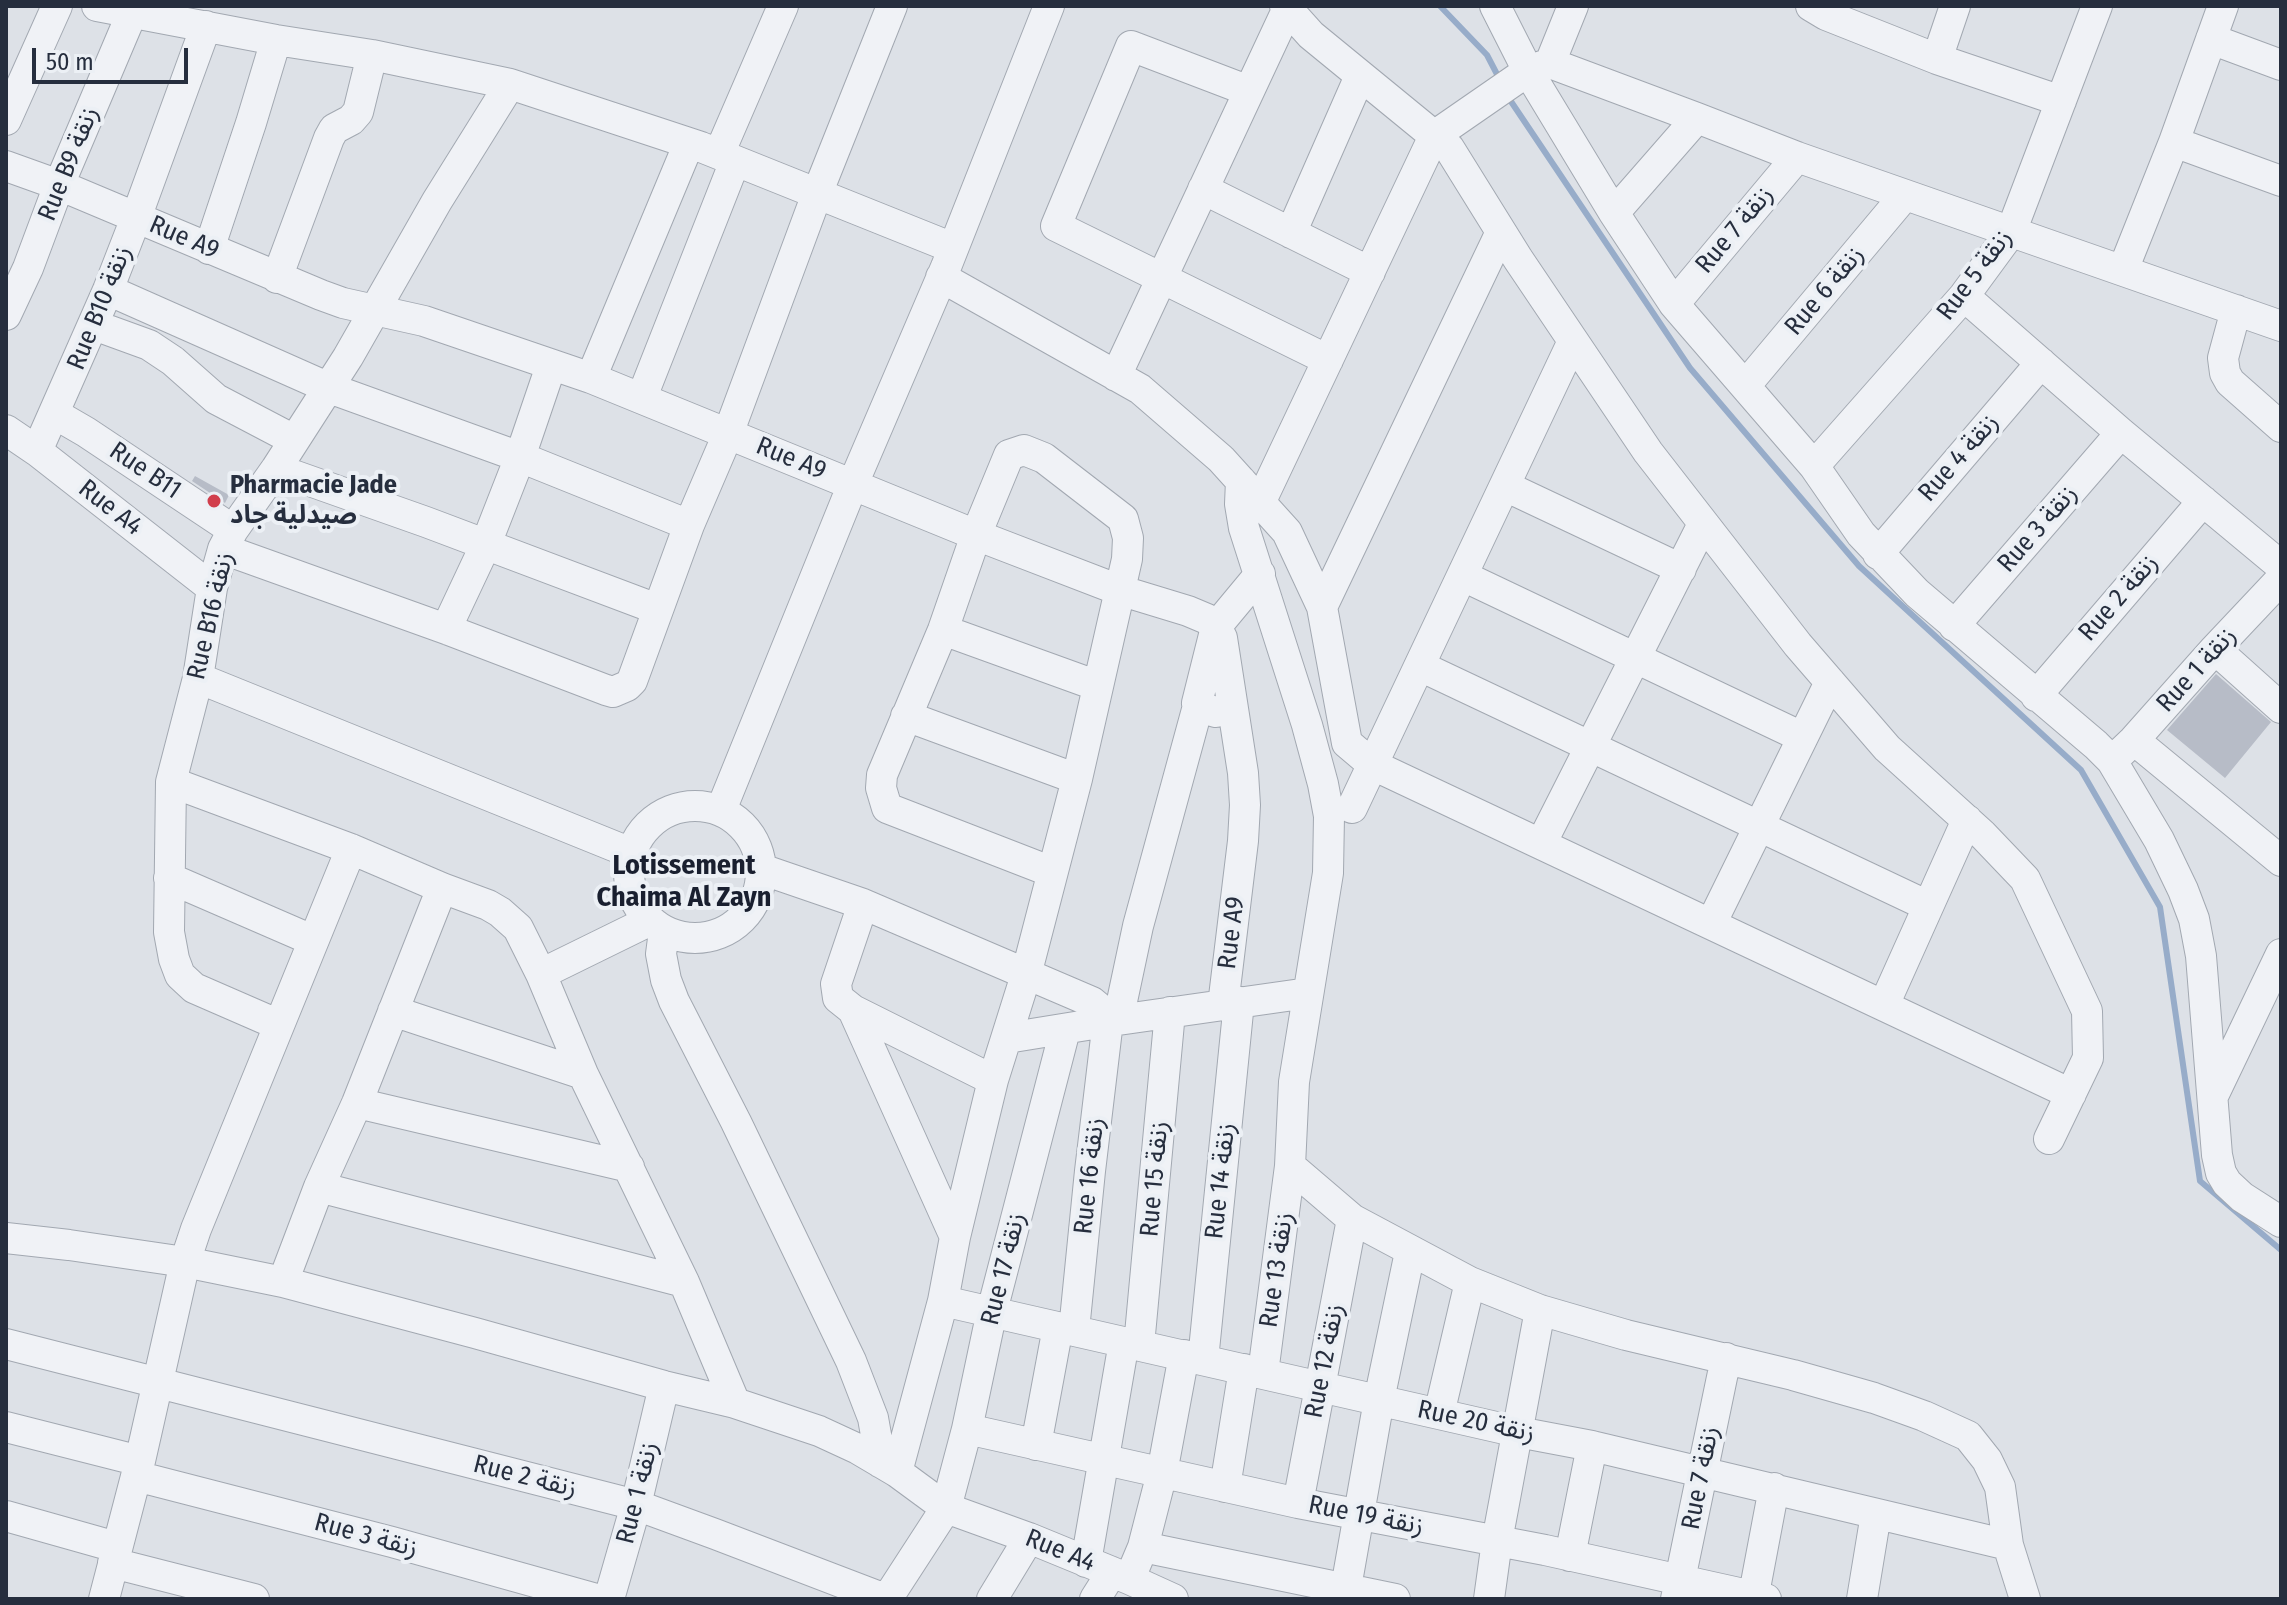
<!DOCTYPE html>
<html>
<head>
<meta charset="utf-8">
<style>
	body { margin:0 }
	#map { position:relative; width:2287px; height:1605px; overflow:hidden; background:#dde1e7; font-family:"Fira Sans Condensed",sans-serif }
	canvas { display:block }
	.frame { position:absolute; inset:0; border:8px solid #262e3e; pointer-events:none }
	.scale { position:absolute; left:32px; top:48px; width:156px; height:36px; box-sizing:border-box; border:4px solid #262e3e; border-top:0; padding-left:10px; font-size:24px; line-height:28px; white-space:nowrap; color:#262e3e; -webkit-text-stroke:6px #ecf0f5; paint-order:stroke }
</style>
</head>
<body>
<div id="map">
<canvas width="2287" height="1605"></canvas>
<div class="frame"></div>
<div class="scale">50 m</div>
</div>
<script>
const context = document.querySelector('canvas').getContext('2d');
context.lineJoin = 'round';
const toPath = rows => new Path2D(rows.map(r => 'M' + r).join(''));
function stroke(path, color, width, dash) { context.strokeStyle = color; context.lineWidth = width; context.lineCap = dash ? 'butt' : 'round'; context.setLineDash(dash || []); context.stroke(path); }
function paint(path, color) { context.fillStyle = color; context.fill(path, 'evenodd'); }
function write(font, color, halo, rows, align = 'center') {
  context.font = font + ' "Fira Sans Condensed","Noto Sans Arabic",sans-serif'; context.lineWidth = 8; context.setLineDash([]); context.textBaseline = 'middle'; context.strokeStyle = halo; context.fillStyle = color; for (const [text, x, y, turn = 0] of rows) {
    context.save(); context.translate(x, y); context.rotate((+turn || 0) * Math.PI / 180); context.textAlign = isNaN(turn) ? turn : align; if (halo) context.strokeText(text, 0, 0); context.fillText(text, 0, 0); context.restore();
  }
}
const stream = toPath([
	[1440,6,1487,55,1500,80],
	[1508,97,1690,368,1859,566,2081,770,2160,907,2200,1181,2281,1250]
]);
const building = toPath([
	[195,476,229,495,225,503,192,481],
	[2216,674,2271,722,2225,778,2167,730]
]);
const minor = toPath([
	[97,6,276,40,372,55,510,84],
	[1285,6,1311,35,1449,148,1518,259,1648,452,1798,645,1887,748,1982,834,2025,879,2087,1011,2088,1058,2049,1139],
	[1495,6,1528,71,1614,213,1674,304,1814,466,1861,534,1917,593,2096,745,2112,761,2159,840,2183,890,2194,919,2201,956,2217,1155,2221,1173,2227,1183,2242,1197,2281,1222],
	[1811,6,1826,15,1937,59,2061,101],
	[2211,39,2281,65],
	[1937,59,1955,6],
	[1550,63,1573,6],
	[1249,91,1131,46,1056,226,1328,360],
	[6,120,57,6],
	[2174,142,2281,181],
	[719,154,783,6],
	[6,166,59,185,321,295,343,303,424,321,591,378,976,535,1119,590,1188,611,1207,619,1216,627,1222,638,1243,773,1245,805,1243,841,1223,1005],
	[1203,189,1370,272],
	[1614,213,1697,118],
	[1291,233,1360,76],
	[209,249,251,123,276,40],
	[2123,270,2174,142,2223,6],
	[941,277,1140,389,1221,459,1287,532,1322,607,1347,743,1373,765,2071,1094],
	[277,278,329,138,334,129,351,120,358,112,372,55],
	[108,290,329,388,520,457,689,525],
	[1964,296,2121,433,2281,566],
	[1674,304,1797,157],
	[2236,310,2223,358,2225,373,2230,382,2281,427],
	[6,315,28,268,59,185,132,13],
	[94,325,149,345,173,361,216,399,294,440],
	[1116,376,1287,10],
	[591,378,689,143],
	[1745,386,1905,195],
	[642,397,735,161],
	[55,414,86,432,233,530],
	[6,430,37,451,212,588],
	[37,451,108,290,136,218,206,26],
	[1814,466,1964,296,2011,232,2097,6],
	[276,469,426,522,657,609],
	[1241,481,1240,504,1244,528,1307,725,1323,784,1329,816,1328,873,1294,1082,1290,1166,1263,1373],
	[1505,486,1681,569],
	[1260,503,1434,136,1528,71,1550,63,1697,118,1797,157,2281,326],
	[223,549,446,629,606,690,613,692,627,686,632,681,689,525,728,434,817,194,892,6],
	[1878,554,2041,363],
	[1463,576,1802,737],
	[1322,607,1501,232],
	[1954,626,2121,433],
	[446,629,486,544,520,457,551,366],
	[943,630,1098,686],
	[2215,649,2281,708],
	[1420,666,1928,906],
	[198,678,631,853],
	[2036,696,2203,501],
	[1216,712,1202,708,1197,703,1216,627,1260,574],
	[906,716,1077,779],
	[2134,740,2281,861],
	[2112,761,2134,740,2215,649,2281,579],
	[171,782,351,849,442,888,488,905,500,912,518,928,541,974,583,1074,684,1282,735,1403],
	'629 872a66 66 0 1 1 132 0a66 66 0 1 1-132 0Z',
	[1352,808,1573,341],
	[721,810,853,484,946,267,1049,6],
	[1541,844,1703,524],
	[761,869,863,904,1092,1002,1104,1012,1108,1021,1090,1171,1074,1330],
	[169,878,312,940],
	[1711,924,1830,682],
	[664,931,661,954,666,980,674,1001,736,1122,851,1361,873,1418,881,1463],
	[541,974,649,921],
	[1884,1005,1967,820],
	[853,1010,838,998,836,984,863,904],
	[393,1011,583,1074],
	[1118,1020,1138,926,1198,706],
	[279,1025,194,988,180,975,174,959,169,932,171,782,198,678,212,588,223,549,233,530,276,469,348,357,437,201,510,84,701,147,953,248],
	[1007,1038,1118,1020,1308,993],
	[2213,1096,2281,954],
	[357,1103,629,1167],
	[1290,1166,1352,1219,1470,1282,1540,1310,1626,1335,1793,1375,1874,1398,1924,1416,1968,1436,1987,1460,2000,1487,2008,1545,2025,1599],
	[319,1187,684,1282],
	[955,1237,853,1010,993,1080],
	[6,1238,69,1245,185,1262,283,1282,475,1333,664,1386,735,1403,819,1431,858,1449,897,1472,946,1508,1029,1538,1129,1579,1173,1599],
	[283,1282,319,1187,357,1103,442,888],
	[943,1301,1518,1432,1592,1446,2008,1545],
	[6,1344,636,1505,715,1534,885,1599],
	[1139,1345,1170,1012],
	[1203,1360,1239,1002],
	[1439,1414,1470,1282],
	[6,1427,140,1461],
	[967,1429,1298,1503,1545,1550,1766,1599],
	[1036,1445,1058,1327],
	[897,1472,943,1301,955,1237,993,1080,1026,975,1077,779,1127,559,1128,538,1123,519,1044,458,1024,450,1009,455,976,535,943,630,882,775,881,788,887,808,1052,872],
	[136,1476,392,1542,596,1599],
	[1225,1487,1244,1369],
	[1298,1503,1352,1219],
	[6,1516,116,1547],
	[1143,1547,1395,1599],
	[1570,1556,1592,1446],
	[1086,1562,1124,1342],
	[113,1563,254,1599],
	[1135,1566,1143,1547,1162,1473,1184,1355],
	[104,1599,140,1461,185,1262,196,1229,351,849],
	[609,1599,636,1505,664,1386],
	[887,1599,946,1508,967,1429,992,1311,1065,1030],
	[992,1599,1029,1538],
	[1095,1599,1112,1572],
	[1344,1599,1379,1400,1410,1252],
	[1489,1599,1497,1541,1540,1310],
	[1676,1599,1726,1358],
	[1753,1599,1774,1488],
	[1862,1599,1876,1514]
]);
const markers = [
	[214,501,8,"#d13e4c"]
];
const streetNames = [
	["Rue B9 زنقة",69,164,-68],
	["Rue 7 زنقة",1735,230,-50],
	["Rue A9",184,238,23],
	["Rue 5 زنقة",1975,275,-53],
	["Rue 6 زنقة",1825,291,-50],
	["Rue B10 زنقة",100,308,-68],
	["Rue 4 زنقة",1959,458,-49],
	["Rue A9",791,459,22],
	["Rue B11",145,471,34],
	["Rue A4",110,508,38],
	["Rue 3 زنقة",2038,529,-49],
	["Rue 2 زنقة",2119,598,-49],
	["Rue B16 زنقة",211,616,-77],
	["Rue 1 زنقة",2197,670,-48],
	["Rue A9",1232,933,-83],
	["Rue 16 زنقة",1090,1176,-84],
	["Rue 15 زنقة",1155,1179,-85],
	["Rue 14 زنقة",1221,1181,-84],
	["Rue 17 زنقة",1004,1269,-76],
	["Rue 13 زنقة",1277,1270,-82],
	["Rue 12 زنقة",1325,1361,-79],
	["Rue 20 زنقة",1476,1422,12],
	["Rue 2 زنقة",525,1477,14],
	["Rue 7 زنقة",1701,1478,-79],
	["Rue 1 زنقة",638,1493,-76],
	["Rue 19 زنقة",1366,1516,11],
	["Rue 3 زنقة",366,1536,15],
	["Rue A4",1060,1551,22]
];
const poiNames = [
	["Pharmacie Jade",230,486],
	["صيدلية جاد",230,516]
];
const neighbourhoodNames = [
	["Lotissement",684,866],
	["Chaima Al Zayn",684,898]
];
stroke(stream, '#97acc9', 6);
paint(building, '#b7bcc7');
stroke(minor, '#a2a8b1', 32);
stroke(minor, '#f0f2f6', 30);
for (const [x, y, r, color] of markers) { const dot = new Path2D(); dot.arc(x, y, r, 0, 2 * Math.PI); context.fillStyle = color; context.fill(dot); stroke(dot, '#ecf0f5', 3); }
write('26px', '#262e3e', '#ecf0f5', streetNames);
write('bold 26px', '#262e3e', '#ecf0f5', poiNames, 'left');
write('bold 28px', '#191f2f', '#ecf0f5', neighbourhoodNames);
</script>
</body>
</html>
